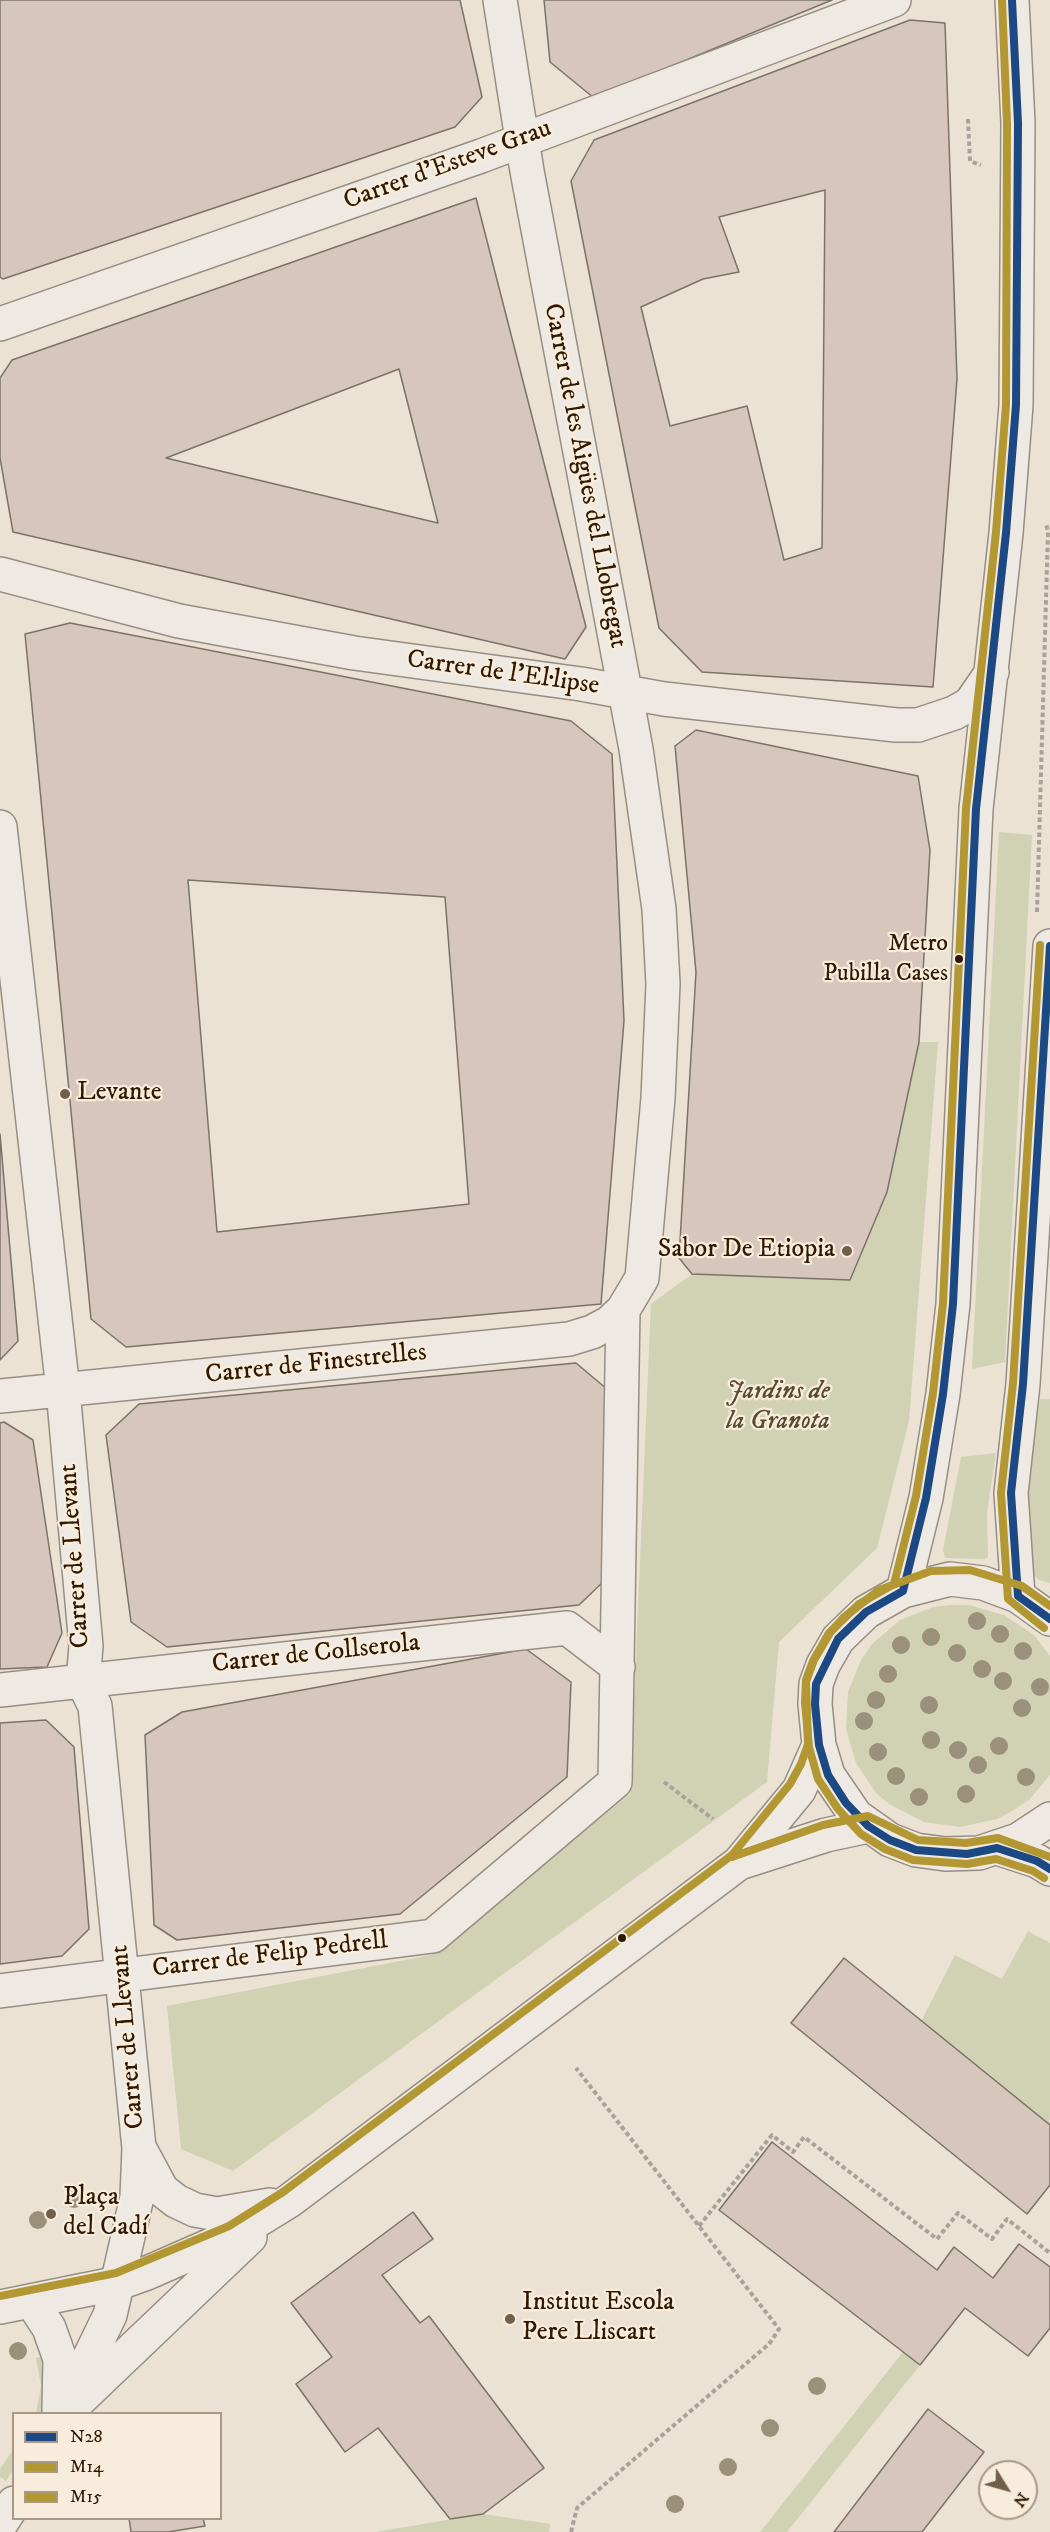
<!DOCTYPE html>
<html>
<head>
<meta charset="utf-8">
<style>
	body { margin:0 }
	#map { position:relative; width:1050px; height:2532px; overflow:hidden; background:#ebe2d4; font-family:"IM FELL DW Pica",serif }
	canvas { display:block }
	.legend { position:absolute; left:12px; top:2412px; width:210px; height:108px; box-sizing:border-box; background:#f8eddd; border:2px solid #a89885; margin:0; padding:8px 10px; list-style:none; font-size:18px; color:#301900 }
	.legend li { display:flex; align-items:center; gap:12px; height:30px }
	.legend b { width:30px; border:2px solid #a89885 }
	.north { position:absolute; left:978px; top:2460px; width:60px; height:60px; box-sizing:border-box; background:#f8eddd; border:2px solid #a89885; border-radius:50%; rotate:127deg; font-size:16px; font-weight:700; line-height:24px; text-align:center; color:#301900 }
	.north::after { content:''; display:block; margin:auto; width:21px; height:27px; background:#715f4a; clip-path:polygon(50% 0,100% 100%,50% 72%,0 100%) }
</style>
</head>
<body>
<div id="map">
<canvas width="1050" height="2532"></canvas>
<ul class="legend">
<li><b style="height:8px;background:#1c4883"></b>N28</li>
<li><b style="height:8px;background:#b39733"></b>M14</li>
<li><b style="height:8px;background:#b39733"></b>M15</li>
</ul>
<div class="north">N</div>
</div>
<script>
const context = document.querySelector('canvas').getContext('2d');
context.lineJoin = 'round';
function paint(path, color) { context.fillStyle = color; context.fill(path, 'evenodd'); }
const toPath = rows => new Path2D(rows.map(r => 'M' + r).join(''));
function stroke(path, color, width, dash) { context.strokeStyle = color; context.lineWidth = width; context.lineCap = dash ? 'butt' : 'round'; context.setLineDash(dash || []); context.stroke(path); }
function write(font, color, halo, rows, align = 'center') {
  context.font = font + ' "IM FELL DW Pica",serif'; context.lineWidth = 4.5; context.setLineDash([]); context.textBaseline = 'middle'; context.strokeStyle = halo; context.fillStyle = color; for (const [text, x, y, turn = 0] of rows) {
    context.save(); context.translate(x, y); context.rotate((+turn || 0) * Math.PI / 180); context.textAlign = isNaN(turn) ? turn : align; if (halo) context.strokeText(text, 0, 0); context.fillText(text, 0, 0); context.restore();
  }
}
const green = toPath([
	[999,832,1032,835,1005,1362,972,1369],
	[919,1042,938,1042,909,1421,877,1548,779,1642,767,1782,233,2171,181,2149,167,2006,431,1955,630,1794,651,1304,692,1274,887,1192],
	[1040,1399,1050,1399,1050,1583,1039,1580,1032,1573,1025,1505],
	[996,1453,987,1513,988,1557,984,1559,945,1558,943,1550,961,1457],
	[950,1605,969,1605,1004,1615,1034,1635,1050,1656,1050,1775,1029,1800,1012,1811,997,1819,960,1827,924,1822,889,1804,876,1793,856,1763,846,1729,848,1692,861,1660,872,1644,900,1620,933,1607],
	[1028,1931,1050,1943,1050,2148,912,2039,955,1955,1002,1979],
	[903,2352,920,2365,787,2532,760,2532],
	[47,2355,48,2413,36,2413,41,2386,36,2358],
	[13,2450,13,2470,6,2481,0,2477,0,2469],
	[483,2514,550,2524,549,2532,375,2532]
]);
const building = toPath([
	[0,0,460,0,482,97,455,127,3,279,0,277,0,0],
	[544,0,832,0,594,98,550,62,544,0],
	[910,20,945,23,957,379,933,687,702,672,659,628,571,181,594,140,910,20],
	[825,190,822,548,784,560,747,406,670,426,641,307,703,279,739,272,719,217,825,190],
	[476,198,586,627,565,659,13,532,0,458,0,378,12,360,476,198],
	[399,369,438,523,166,458,399,369],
	[70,623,571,721,612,754,624,1021,601,1304,126,1347,91,1319,25,634,70,623],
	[188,880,445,897,469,1204,217,1232,188,880],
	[696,730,918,776,930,850,919,1042,887,1192,850,1280,692,1274,679,1258,696,972,675,746,696,730],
	[0,1134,18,1341,0,1360,0,1134],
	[576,1363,614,1395,603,1582,579,1605,167,1647,131,1622,106,1435,139,1404,576,1363],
	[4,1422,33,1440,62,1633,47,1667,0,1669,0,1423,4,1422],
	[526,1649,571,1682,567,1777,400,1914,177,1940,154,1925,145,1735,182,1712,526,1649],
	[46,1720,74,1747,89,1929,62,1956,0,1964,0,1723,46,1720],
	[844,1958,1050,2125,1050,2185,1027,2214,791,2023,844,1958],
	[772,2142,937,2270,954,2247,993,2278,1019,2244,1050,2267,1050,2328,1028,2356,965,2308,920,2365,719,2210,772,2142],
	[413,2212,433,2239,382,2275,420,2323,429,2316,544,2468,483,2514,450,2519,378,2428,345,2452,296,2384,332,2357,291,2303,413,2212],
	[928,2409,984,2452,922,2532,834,2532,928,2409],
	[129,2518,203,2518,205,2526,168,2532,131,2532,129,2518]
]);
const path = toPath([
	[968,119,970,161,981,165],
	[1037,912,1048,531,1046,524],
	[664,1782,713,1819],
	[699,2226,772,2135,793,2152,804,2137,937,2239,958,2213,992,2239,1007,2219,1050,2253],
	[571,2532,577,2508,769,2344,779,2329,576,2068]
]);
const minor = toPath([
	[0,324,481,156,894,0],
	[0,574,179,621,354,653,581,684,664,699,896,725,918,725,954,713,970,704,992,672],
	[0,827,63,1390,86,1646,83,1682,95,1706,139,2148,137,2197,110,2315,62,2414],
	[0,1396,569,1339,592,1332,609,1323,623,1310],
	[903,1591,926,1498,943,1394,953,1304,976,809,1006,533,1016,405,1018,123,1012,0],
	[1018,1596,1011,1493,1023,1384,1050,946],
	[1050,1619,1018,1596,983,1583,950,1579,903,1591,866,1612,838,1639,823,1665,816,1684,815,1704,819,1745,828,1775,856,1816,890,1840,916,1850,945,1854,979,1853,1018,1840,1050,1819],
	[0,1690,567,1628,618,1667],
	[997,1848,1037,1861,1050,1869],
	[739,1863,826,1835,868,1826],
	[0,1991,433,1936,615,1782,623,1310,642,1278,658,1098,663,984,659,909,636,749,527,171,500,0],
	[140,2149,162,2190,176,2201,195,2210,217,2214,270,2205],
	[32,2302,49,2328,60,2359,59,2409],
	[0,2307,119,2283,147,2273,234,2235,289,2201,739,1863,799,1790,819,1745],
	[75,2404,250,2237],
	[0,2525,14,2503]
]);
const bus1 = toPath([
	[1012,0,1018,123,1016,405,1006,533,976,809,953,1304,943,1394,926,1498,903,1591,866,1612,838,1639,816,1684,815,1704,819,1745,828,1775,846,1803,868,1826,890,1840,916,1850,967,1854,997,1848,1037,1861,1050,1869],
	[1050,946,1023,1384,1011,1493,1018,1596,1050,1619]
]);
const bus2 = toPath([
	[1002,1,1007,123,1006,405,996,532,966,809,943,1303,933,1393,916,1496,894,1584,859,1604,829,1633,813,1661,806,1680,805,1703,809,1747,818,1779,838,1809,861,1834,885,1849,913,1860,967,1864,996,1859,1033,1871,1044,1878],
	[1040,945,1013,1383,1001,1493,1008,1599,1044,1628]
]);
const bus3 = toPath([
	[732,1857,823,1825,868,1816,918,1840,966,1843,998,1838,1050,1857],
	[0,2296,116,2273,229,2226,283,2192,732,1855,790,1784,801,1764,808,1744,806,1682,814,1660,830,1633,843,1618,879,1590,931,1571,970,1570,1022,1586,1050,1606]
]);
const trees = [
	[977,1621],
	[1000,1634],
	[931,1637],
	[901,1645],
	[1023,1651],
	[957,1653],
	[982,1669],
	[888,1674],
	[1003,1681],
	[1040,1687],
	[876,1700],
	[929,1705],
	[1022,1708],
	[864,1721],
	[931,1740],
	[999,1746],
	[958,1750],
	[878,1752],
	[978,1765],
	[896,1776],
	[1026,1777],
	[966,1794],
	[919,1797],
	[74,2199],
	[38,2220],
	[18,2351],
	[817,2386],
	[770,2428],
	[728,2467],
	[675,2504]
];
const markers = [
	[959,959,5,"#301900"],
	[65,1094,6,"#715f4a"],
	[847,1251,6,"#715f4a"],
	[622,1938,5,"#301900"],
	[51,2214,6,"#715f4a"],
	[510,2319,6,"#715f4a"]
];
const busNames = [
	["Metro",948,945],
	["Pubilla Cases",948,975]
];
const streetNames = [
	["Carrer d'Esteve Grau",448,166,-20],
	["Carrer de les Aigües del Llobregat",584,476,79],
	["Carrer de l'El·lipse",503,674,8],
	["Carrer de Finestrelles",316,1365,-6],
	["Carrer de Llevant",76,1556,-94],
	["Carrer de Collserola",316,1655,-6],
	["Carrer de Felip Pedrell",270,1956,-7],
	["Carrer de Llevant",129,2037,-95]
];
const poiNames = [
	["Levante",77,1094],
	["Sabor De Etiopia",835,1251,"right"],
	["Plaça",63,2199],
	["del Cadí",63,2229],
	["Institut Escola",522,2304],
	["Pere Lliscart",522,2334]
];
const parkNames = [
	["Jardins de",778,1393],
	["la Granota",778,1423]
];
paint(green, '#d0d2b3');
paint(building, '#d6c6bb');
stroke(building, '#7b7368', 1.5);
stroke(minor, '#978e83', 36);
stroke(path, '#a9a29a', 4, [4.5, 3]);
stroke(minor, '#eeeae3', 33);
stroke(bus1, '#1c4883', 8);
stroke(bus2, '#b39733', 8);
stroke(bus3, '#b39733', 8);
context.fillStyle = '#9b9079';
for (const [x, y] of trees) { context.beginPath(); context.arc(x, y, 9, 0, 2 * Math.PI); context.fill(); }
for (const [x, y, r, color] of markers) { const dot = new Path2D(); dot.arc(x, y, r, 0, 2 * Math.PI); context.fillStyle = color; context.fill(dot); stroke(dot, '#f8eddd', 2); }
write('24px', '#301900', '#f8eddd', busNames, 'right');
write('26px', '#301900', '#f8eddd', streetNames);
write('26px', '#301900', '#f8eddd', poiNames, 'left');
write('italic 26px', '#594c2e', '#f8eddd', parkNames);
</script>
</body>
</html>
